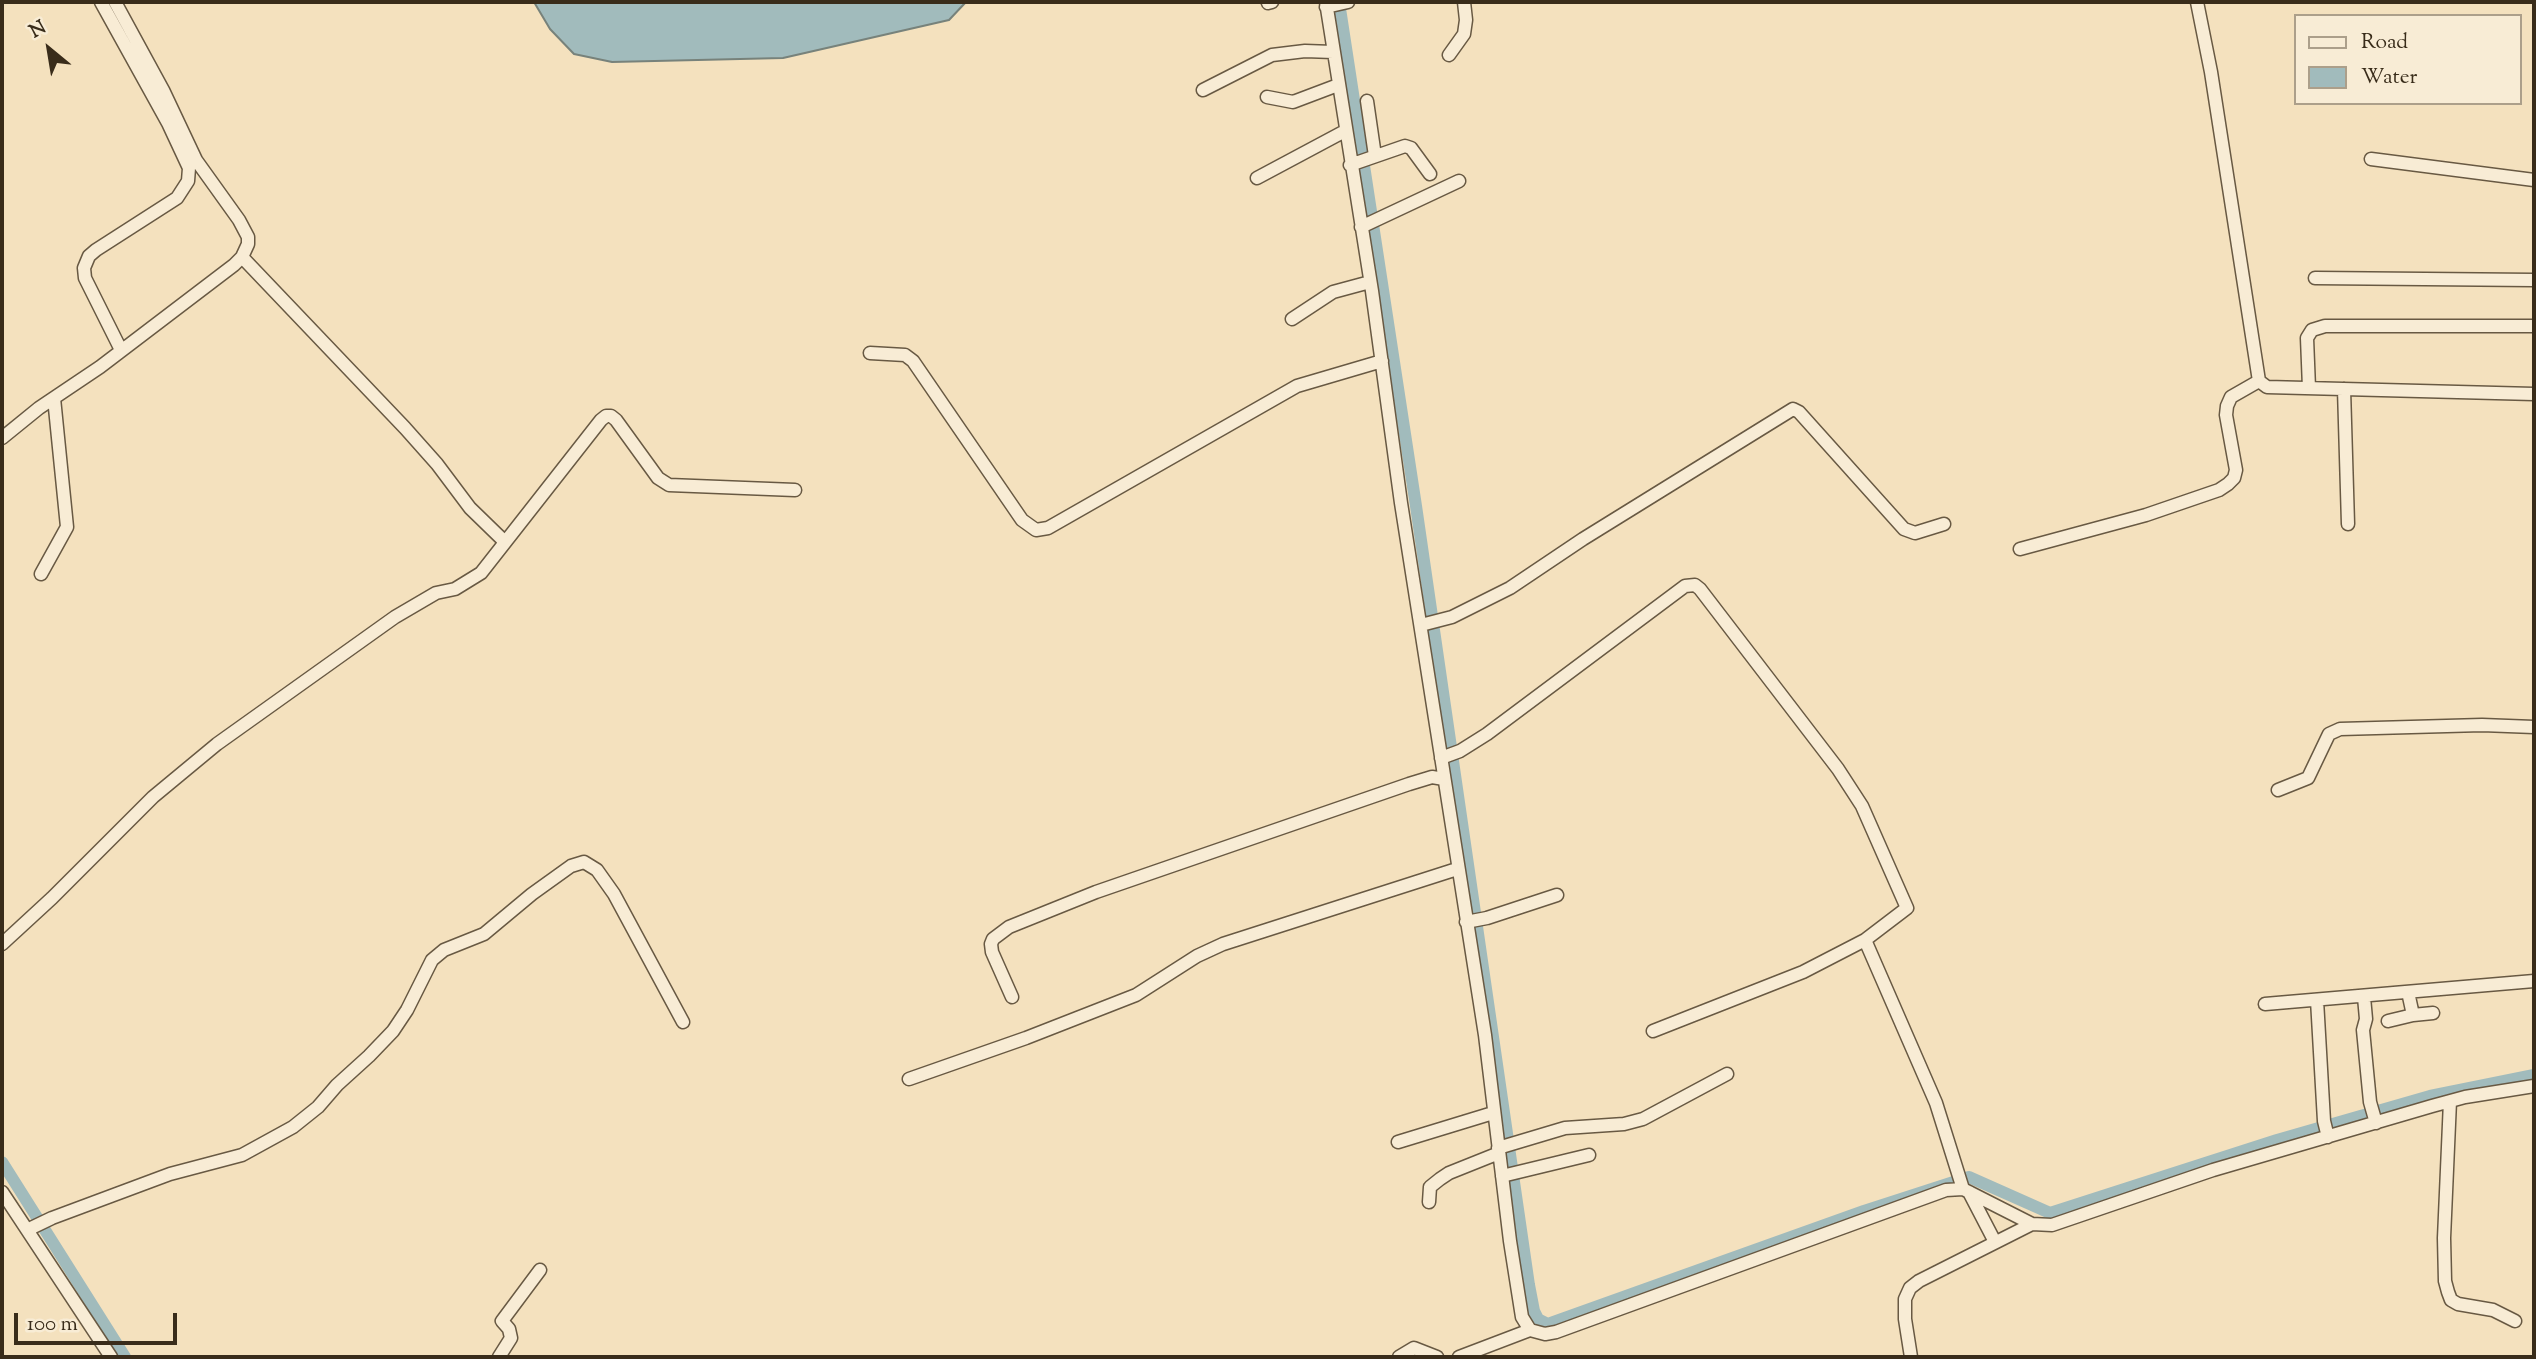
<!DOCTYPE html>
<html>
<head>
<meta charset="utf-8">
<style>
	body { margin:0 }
	#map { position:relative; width:2536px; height:1359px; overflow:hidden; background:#f4e1be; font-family:"Sorts Mill Goudy",serif }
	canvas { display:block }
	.frame { position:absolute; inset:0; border:4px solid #392c1a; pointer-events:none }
	.legend { position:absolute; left:2294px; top:14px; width:228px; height:91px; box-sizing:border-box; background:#f8ecd5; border:2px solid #ac9f8a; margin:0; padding:9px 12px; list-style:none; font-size:21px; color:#392c1a }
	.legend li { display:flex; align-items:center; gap:14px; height:35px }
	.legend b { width:35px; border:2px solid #ac9f8a }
	.north { position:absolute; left:14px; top:14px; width:70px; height:70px; -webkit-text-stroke:5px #f8ecd5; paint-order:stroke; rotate:330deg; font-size:19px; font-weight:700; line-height:28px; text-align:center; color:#392c1a }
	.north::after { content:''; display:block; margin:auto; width:24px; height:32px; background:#392c1a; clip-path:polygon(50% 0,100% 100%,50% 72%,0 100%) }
	.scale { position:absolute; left:14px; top:1313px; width:163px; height:32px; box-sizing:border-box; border:4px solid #392c1a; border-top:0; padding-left:9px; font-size:21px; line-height:24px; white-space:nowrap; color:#392c1a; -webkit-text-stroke:5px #f8ecd5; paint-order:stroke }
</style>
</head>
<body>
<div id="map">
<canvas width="2536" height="1359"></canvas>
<div class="frame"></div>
<ul class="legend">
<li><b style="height:9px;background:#f8ecd5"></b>Road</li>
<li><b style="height:19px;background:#a1bbbc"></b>Water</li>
</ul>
<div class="north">N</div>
<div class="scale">100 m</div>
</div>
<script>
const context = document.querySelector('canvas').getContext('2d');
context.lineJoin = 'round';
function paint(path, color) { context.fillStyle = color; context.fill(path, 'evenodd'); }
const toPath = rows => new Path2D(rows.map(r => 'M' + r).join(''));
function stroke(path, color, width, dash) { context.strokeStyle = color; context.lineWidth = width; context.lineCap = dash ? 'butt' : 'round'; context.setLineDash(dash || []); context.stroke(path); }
const water = toPath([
	[534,2,966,2,949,20,783,58,612,62,574,54,550,29,534,2]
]);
const canal = toPath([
	[1339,2,1416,506,1529,1285,1534,1311,1538,1319,1548,1324,1864,1211,1969,1177,2050,1213,2277,1140,2430,1096,2534,1075],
	[2,1162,125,1357]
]);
const minor = toPath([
	[101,2,168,123,189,168,188,181,177,198,96,250,89,256,84,268,85,278,121,350],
	[1326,2,1372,291,1401,503,1485,1035,1510,1241,1522,1317,1530,1330,1545,1334,1556,1332,1946,1190,1963,1189,2032,1224,2052,1225,2213,1170,2432,1106,2465,1097,2534,1086],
	[2197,2,2211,72,2259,381,2267,387,2534,394],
	[1268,3,1272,2],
	[1326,7,1348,2],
	[1449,55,1464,34,1466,20,1464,2],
	[1203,90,1272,55,1305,51,1333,52],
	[1267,97,1293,102,1338,85],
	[1367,101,1375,156],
	[2371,159,2534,180],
	[1350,165,1405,146,1411,148,1430,174],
	[1257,178,1345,131],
	[1361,227,1459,181],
	[242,257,405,428,437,464,470,508,505,542],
	[2315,278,2534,280],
	[1292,319,1333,292,1370,282],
	[870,353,905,355,913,361,1022,520,1036,530,1048,528,1297,386,1382,361],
	[2309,388,2307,338,2312,330,2325,326,2534,326],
	[2344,389,2348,524],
	[2,438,39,408,100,367,234,265,242,257,248,244,248,237,239,220,196,160,163,90,115,2],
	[2020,549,2146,515,2219,490,2228,484,2234,478,2236,470,2226,415,2227,406,2231,397,2259,381],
	[41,574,67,527,54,398],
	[1421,625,1452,617,1510,588,1583,539,1793,409,1799,412,1904,529,1915,533,1944,524],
	[1441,758,1460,751,1487,734,1685,586,1695,585,1700,589,1838,769,1862,806,1907,908,1865,940,1803,972,1653,1031],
	[2278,790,2308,778,2329,734,2340,729,2482,725,2534,727],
	[1466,922,1487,918,1557,895],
	[1865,940,1936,1103,1963,1189],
	[2,944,52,898,153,797,217,744,395,617,436,593,455,589,481,573,601,420,606,416,611,416,616,420,658,478,669,485,795,490],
	[2408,992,2413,1015,2433,1013],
	[1012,997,992,952,991,944,993,939,1009,927,1096,892,1409,784,1432,777,1444,779],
	[2364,997,2366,1019,2363,1030,2370,1102,2376,1123],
	[2317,1000,2324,1121,2328,1137],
	[2265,1004,2534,981],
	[2388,1021,2413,1015],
	[909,1079,1026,1038,1136,995,1197,956,1223,944,1457,869],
	[2450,1101,2444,1238,2445,1281,2448,1292,2451,1300,2458,1304,2493,1310,2515,1321],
	[1398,1142,1493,1113],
	[1498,1148,1565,1128,1624,1124,1643,1119,1727,1074],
	[1502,1176,1589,1155],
	[2,1192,111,1357],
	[1969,1192,1995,1242],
	[1429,1202,1430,1187,1440,1179,1449,1173,1499,1153],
	[27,1230,52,1218,170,1174,242,1155,293,1127,318,1107,337,1085,369,1056,393,1031,407,1010,432,960,444,950,484,934,532,894,571,866,584,862,597,870,614,894,683,1022],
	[499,1357,511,1338,509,1329,502,1321,540,1270],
	[1399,1357,1414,1348,1437,1357],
	[1459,1357,1530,1330],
	[1911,1357,1905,1319,1905,1299,1910,1288,1919,1281,2032,1224]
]);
paint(water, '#a1bbbc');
stroke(water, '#77827b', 2);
stroke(canal, '#a1bbbc', 12);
stroke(minor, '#685943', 15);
stroke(minor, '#f8ecd5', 12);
</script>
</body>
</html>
